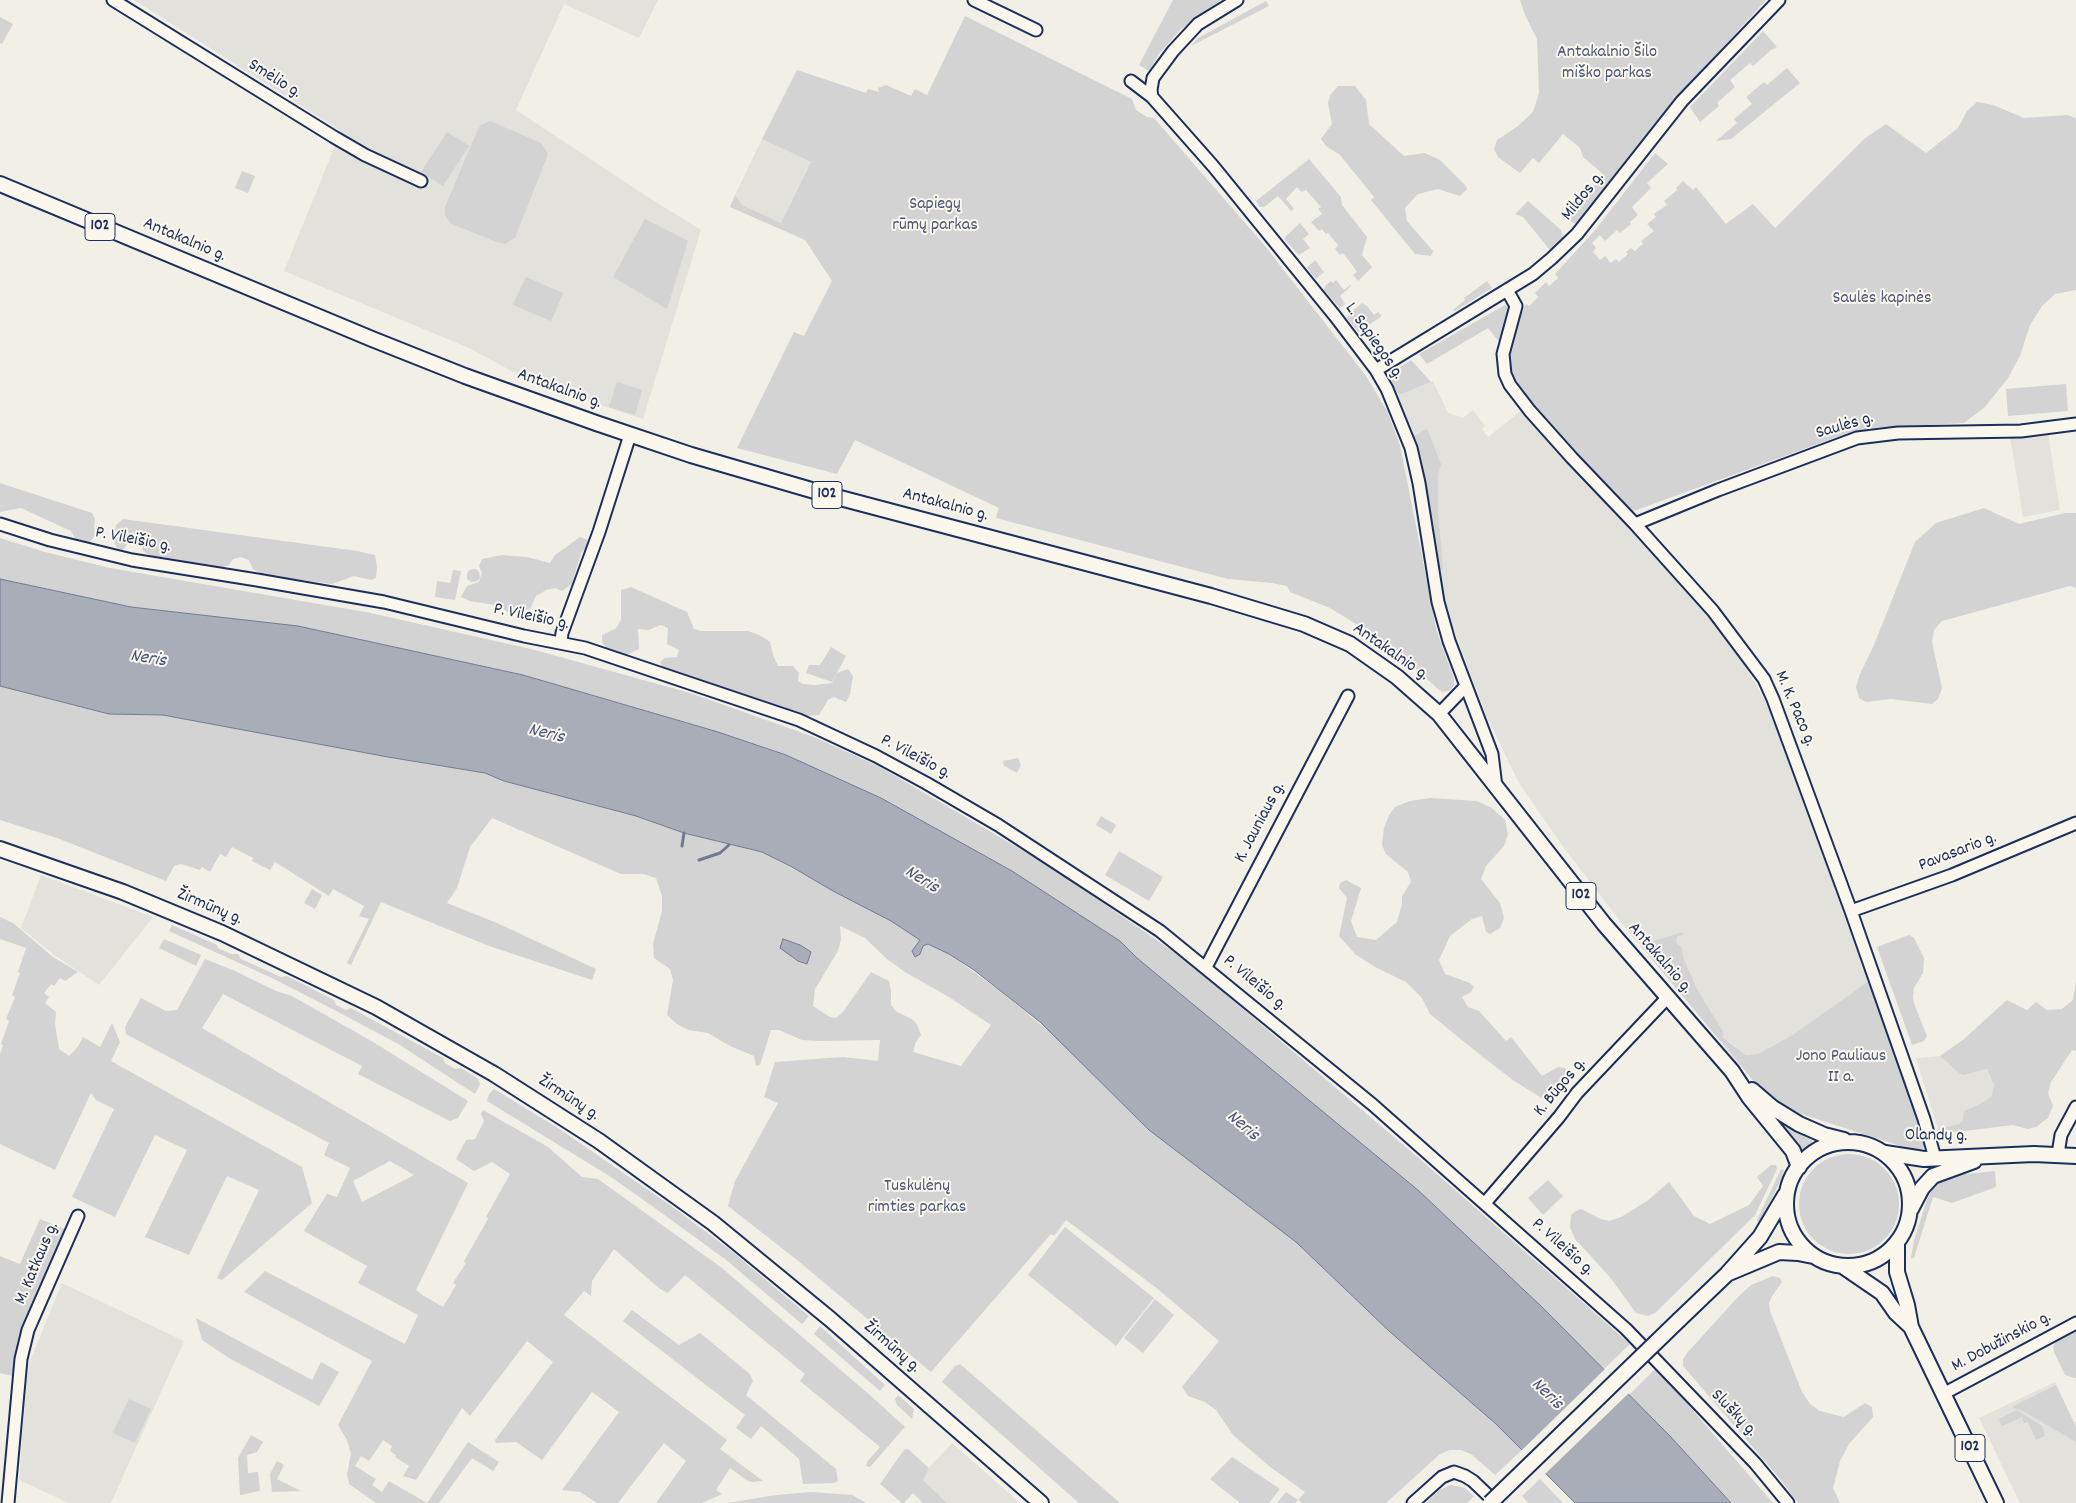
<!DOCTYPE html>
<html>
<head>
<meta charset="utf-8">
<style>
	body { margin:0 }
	canvas { display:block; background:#f2efe6 }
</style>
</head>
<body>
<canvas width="2076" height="1503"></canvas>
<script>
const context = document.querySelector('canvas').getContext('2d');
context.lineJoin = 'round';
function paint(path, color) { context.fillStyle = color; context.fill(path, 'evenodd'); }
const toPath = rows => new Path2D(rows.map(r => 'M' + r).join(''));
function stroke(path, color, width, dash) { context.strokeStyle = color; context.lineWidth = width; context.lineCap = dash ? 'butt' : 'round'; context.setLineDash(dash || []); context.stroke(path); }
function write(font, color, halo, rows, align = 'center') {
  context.font = font + ' Dekko,sans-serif'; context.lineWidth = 4; context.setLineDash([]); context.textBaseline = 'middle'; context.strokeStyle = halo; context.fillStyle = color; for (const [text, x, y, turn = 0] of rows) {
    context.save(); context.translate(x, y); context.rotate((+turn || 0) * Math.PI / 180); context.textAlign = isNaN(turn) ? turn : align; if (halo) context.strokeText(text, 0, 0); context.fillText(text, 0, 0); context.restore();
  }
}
const built = toPath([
	[134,0,658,0,639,38,564,4,516,110,651,199,701,230,643,419,532,382,469,348,284,271,341,131],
	[762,139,811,162,781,223,742,205,735,195],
	[1433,381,1448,413,1463,418,1473,410,1485,426,1482,429,1488,437,1523,409,1711,618,1738,653,1773,715,1827,860,1869,981,1791,1036,1758,1054,1746,1055,1729,1041,1726,1042,1722,1037,1724,1033,1697,989,1684,959,1681,947,1677,944,1676,940,1682,932,1640,945,1634,939,1564,848,1519,783,1501,746,1486,715,1445,606,1423,467,1412,429,1397,396],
	[2048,433,2060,510,2023,517,2010,436],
	[41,875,153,917,99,985,53,954,21,928],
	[1940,1056,1959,1073,1973,1073,1987,1069,1994,1085,1991,1097,1978,1105,1964,1111,1963,1120,1959,1124,1938,1129,1916,1058],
	[62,1283,184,1341,111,1503,69,1503,19,1480,28,1366],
	[2055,1382,2074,1422,2076,1422,2076,1503,2020,1503,1979,1418],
	[952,1443,1020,1503,947,1503,923,1480,929,1468]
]);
const green = toPath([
	[1173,0,1221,0,1180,30,1159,54,1149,71,1139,65],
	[1520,0,1766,0,1663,113,1577,225,1569,220,1603,174,1583,157,1580,148,1563,134,1539,163,1533,158,1520,173,1498,157,1494,149,1497,140,1518,126,1533,112,1539,93,1537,39,1525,15],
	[1266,1,1269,6,1191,46,1198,38],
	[965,16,1124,95,1132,99,1136,110,1147,117,1154,118,1265,246,1366,376,1387,411,1400,445,1437,632,1454,679,1454,685,1451,690,1443,692,1438,689,1385,642,1330,608,1290,592,1287,586,1272,583,1228,579,996,518,999,508,855,440,837,474,737,448,794,332,804,336,832,281,805,240,730,207,735,195,742,205,781,223,811,162,762,139,797,70,866,93,868,89,879,92,878,88,886,85,911,96,915,89,927,95],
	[0,17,13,24,2,44,0,43],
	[1763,31,1777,47,1771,50,1753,66,1750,63,1730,80,1735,87,1717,103,1719,106,1700,122,1690,107],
	[1787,68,1800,83,1731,139,1716,141,1737,123,1734,119,1752,104,1746,97,1764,82,1767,85],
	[1338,86,1355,86,1366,100,1369,124,1404,156,1425,153,1440,160,1465,185,1467,189,1460,196,1438,189,1418,194,1405,208,1407,221,1433,251,1431,256,1415,254,1371,200,1374,197,1340,155,1326,146,1321,139,1332,124,1328,103,1330,95],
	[1977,102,1993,105,2024,118,2067,115,2076,118,2076,290,2055,294,2042,306,2030,325,2020,356,2008,378,1985,407,1964,423,1871,428,1837,437,1631,512,1531,402,1514,378,1510,369,1509,349,1511,335,1526,304,1529,306,1538,297,1535,293,1546,282,1549,286,1558,278,1555,274,1596,229,1655,153,1668,164,1647,183,1651,188,1632,207,1638,215,1630,222,1631,224,1620,233,1617,230,1605,241,1600,235,1592,243,1596,248,1593,252,1600,260,1605,256,1611,263,1616,259,1619,262,1628,254,1626,252,1631,248,1635,251,1643,244,1641,241,1654,231,1647,224,1656,217,1654,214,1667,205,1664,201,1677,190,1676,188,1683,181,1693,190,1696,187,1726,224,1753,204,1775,228,1864,139,1886,124,1926,153,1958,128,1967,111],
	[490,121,541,143,548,154,515,238,505,244,497,242,454,225,450,223,445,215,445,207,478,129,481,125],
	[447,132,469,146,443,186,421,172],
	[1309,159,1341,197,1342,205,1367,237,1362,255,1372,267,1358,281,1353,275,1357,272,1353,266,1343,253,1340,255,1335,249,1338,245,1328,233,1326,234,1322,229,1319,231,1311,222,1322,214,1318,209,1321,207,1306,190,1302,192,1297,187,1286,199,1294,209,1291,211,1278,196,1264,207,1260,207,1256,201],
	[242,171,255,176,248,193,235,188],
	[1528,201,1561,230,1563,238,1550,250,1523,217,1515,214],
	[645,219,688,241,667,309,613,277],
	[1300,223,1309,234,1303,239,1310,248,1299,255,1285,240,1285,237],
	[1315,260,1324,272,1316,279,1307,268],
	[526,277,563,293,551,321,513,305],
	[1336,280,1344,290,1350,285,1351,286,1340,296,1345,304,1340,308,1324,290,1325,286,1331,281,1333,283],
	[1487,281,1492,288,1455,311,1453,310,1465,300,1464,298],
	[1362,303,1367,306,1374,315,1378,312,1382,316,1358,332,1347,318,1348,315],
	[1505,305,1510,309,1501,344,1488,328,1427,364,1419,354],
	[1411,360,1431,382,1399,395,1392,383,1392,372],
	[617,382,642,390,635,415,609,407],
	[2066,384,2068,411,2008,416,2006,389],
	[1427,429,1441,464,1438,475,1438,512,1443,569,1438,570,1423,467,1414,436],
	[0,483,92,513,95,519,94,526,95,535,89,544,77,542,71,531,21,508,0,512],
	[1984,508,2019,524,2065,513,2076,513,2076,588,2070,586,1942,621,1934,630,1932,642,1942,688,1938,699,1932,704,1891,699,1866,702,1859,698,1856,687,1860,674,1874,645,1915,542,1936,523],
	[123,519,357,551,375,555,377,567,376,578,371,580,354,576,332,584,263,575,253,569,249,560,241,557,233,559,229,565,217,569,154,558,143,551,141,544,128,543,123,550,117,548,113,539,116,525],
	[580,537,588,540,587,547,581,553,572,584,562,591,555,588,546,590,536,596,530,609,516,612,507,612,501,606,470,601,461,597,467,586,479,582,480,578,477,581,471,582,467,579,467,574,469,570,476,569,479,572,480,578,482,573,479,566,482,559,502,555,527,557,550,563,555,555],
	[0,538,45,552,110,568,371,613,535,650,690,693,814,737,880,767,1049,866,1184,959,1421,1160,1630,1344,1604,1369,1542,1307,1419,1192,1137,958,1120,941,1012,871,881,798,786,755,718,732,523,675,298,626,131,607,0,579],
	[453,570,461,571,455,600,435,597,437,581,450,583],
	[631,587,687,612,694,629,701,631,748,631,759,635,770,642,773,655,778,666,793,666,799,673,798,681,803,684,815,685,832,683,837,673,848,669,853,676,850,694,846,702,834,697,828,700,819,715,805,716,664,670,660,662,665,658,677,657,679,650,667,644,668,628,661,625,648,630,638,629,639,649,627,655,607,649,602,642,602,635,615,629,621,620,621,590],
	[831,647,846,656,832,682,806,673,809,665,820,665],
	[0,686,109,714,163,715,388,757,485,773,504,781,636,816,684,833,762,852,891,921,920,940,912,951,920,954,923,946,928,944,949,954,1000,991,1063,1043,1149,1130,1296,1242,1389,1331,1470,1399,1522,1450,1495,1475,1471,1454,1461,1450,1450,1450,1440,1454,1386,1503,1302,1503,1298,1500,1295,1503,1277,1503,1286,1492,1298,1500,1305,1492,1269,1466,1233,1435,1216,1410,1205,1402,1188,1396,1182,1387,1219,1341,1159,1290,1066,1220,1054,1236,1051,1234,931,1372,797,1260,728,1206,735,1181,778,1103,764,1097,775,1062,843,1057,878,1061,880,1040,819,1041,802,1040,779,1030,771,1030,760,1065,756,1066,754,1056,730,1046,708,1033,688,1030,677,1024,667,1015,673,980,670,969,654,958,653,944,662,911,662,896,656,878,643,874,621,874,492,818,470,847,457,888,447,903,497,923,596,969,592,980,489,946,381,902,351,965,347,963,369,919,359,916,364,906,333,889,329,896,275,862,270,870,252,861,253,858,232,847,226,857,220,854,210,872,202,867,200,870,181,864,174,866,166,881,57,838,0,820],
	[840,926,865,938,887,959,905,972,949,997,991,1025,961,1066,913,1052,916,1042,921,1035,917,1024,912,1019,897,1012,891,1005,891,990,889,981,871,972,843,1012,836,1018,830,1017,813,1006,815,989,838,951,841,939],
	[1018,758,1021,765,1017,773,1004,766,1003,761],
	[1430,798,1477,801,1492,808,1505,820,1508,834,1504,846,1486,866,1481,879,1500,903,1504,918,1500,928,1490,934,1486,932,1482,916,1472,919,1450,936,1439,960,1445,974,1470,983,1474,987,1471,992,1462,997,1468,1007,1479,1011,1506,1041,1511,1037,1542,1076,1558,1067,1565,1068,1569,1074,1565,1082,1548,1098,1543,1099,1513,1080,1479,1054,1430,1014,1422,998,1406,982,1375,967,1355,954,1339,936,1347,898,1339,888,1340,883,1346,880,1361,888,1351,921,1357,937,1376,940,1397,922,1402,904,1402,896,1411,882,1408,872,1386,854,1382,845,1384,828,1389,815,1395,807,1410,801],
	[1101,816,1116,825,1111,834,1096,825],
	[1119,851,1163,877,1149,901,1105,875],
	[312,889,322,895,315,909,304,903],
	[0,917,13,923,53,957,78,972,65,981,60,978,54,986,51,984,44,993,49,997,45,1003,56,1012,55,1024,59,1049,69,1056,77,1048,83,1037,100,1047,112,1023,120,1042,111,1061,302,1167,312,1203,222,1280,217,1278,259,1190,227,1176,189,1255,145,1237,187,1150,155,1135,115,1217,72,1197,114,1109,96,1100,91,1093,55,1170,0,1144,0,1054,3,1045,1,1044,9,1021,6,1019,15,997,12,995,20,973,18,972,26,948,0,939],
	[172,925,217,945,218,948,231,954,238,954,241,959,281,977,287,976,334,1000,336,1005,346,1010,351,1008,443,1058,445,1063,455,1069,461,1068,477,1078,480,1084,475,1094,400,1045,342,1014,272,978,169,931],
	[1682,932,1683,935,1678,936,1676,940,1677,944,1681,946,1684,959,1697,989,1724,1033,1722,1037,1746,1055,1758,1054,1791,1036,1869,981,1924,1132,1924,1147,1922,1149,1913,1150,1792,1111,1771,1099,1757,1085,1640,945],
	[1909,935,1914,938,1924,958,1923,973,1914,988,1913,998,1915,1006,1927,1036,1924,1041,1912,1045,1877,947],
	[164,939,201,955,196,966,159,948],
	[205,959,235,971,276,991,292,996,373,1042,468,1101,458,1118,450,1121,358,1074,362,1066,223,994,202,1028,468,1183,416,1290,424,1296,443,1307,456,1285,453,1283,466,1263,464,1261,488,1219,486,1217,510,1174,492,1162,474,1171,456,1159,466,1140,475,1139,484,1121,481,1114,483,1110,548,1147,582,1177,598,1179,722,1268,872,1397,905,1427,870,1467,866,1466,867,1462,880,1447,800,1381,805,1374,685,1275,668,1293,660,1289,614,1249,592,1281,591,1296,584,1291,564,1315,727,1440,720,1449,763,1481,752,1482,746,1480,730,1468,716,1490,722,1494,702,1503,656,1503,686,1461,664,1443,618,1503,597,1503,580,1492,562,1490,619,1412,592,1392,542,1460,516,1442,496,1443,495,1440,553,1362,527,1341,470,1416,462,1408,416,1480,403,1476,409,1466,395,1457,396,1455,390,1451,392,1446,383,1440,369,1461,361,1456,355,1466,376,1479,372,1485,382,1492,389,1481,427,1503,468,1442,499,1462,493,1471,472,1458,439,1503,376,1503,349,1484,347,1474,351,1454,347,1440,338,1425,372,1361,244,1292,265,1271,405,1344,418,1315,358,1283,367,1266,304,1231,327,1194,337,1197,350,1168,324,1155,329,1143,126,1034,125,1027,141,998,166,1011,177,1010],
	[390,1161,414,1175,362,1202,353,1181],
	[2076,981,2076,1051,2072,1050,2051,1082,2048,1093,2053,1106,2048,1118,2036,1127,2028,1129,2013,1125,1940,1134,1938,1129,1959,1124,1963,1120,1964,1111,1978,1105,1991,1097,1994,1085,1987,1069,1964,1075,1959,1073,1940,1056,1964,1039,2007,1000,2027,1010,2036,1002,2047,1010,2062,1009,2073,1000],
	[494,1089,558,1128,670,1205,729,1249,809,1316,802,1324,725,1259,652,1206,611,1177,487,1101,489,1094],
	[1785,1124,1812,1141,1812,1143,1805,1150,1802,1149,1783,1127],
	'1799 1204a50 50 0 1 1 100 0a50 50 0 1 1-100 0Z',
	[1771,1165,1776,1165,1777,1169,1755,1215,1655,1313,1648,1316,1636,1313,1609,1276,1575,1239,1570,1227,1571,1215,1576,1211,1581,1209,1601,1219,1609,1221,1621,1217,1647,1201,1669,1182,1694,1216,1710,1224,1749,1205,1763,1186,1757,1177],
	[1781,1169,1784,1170,1782,1177,1759,1225,1757,1220],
	[1995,1171,1996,1187,1952,1203,1933,1197,1914,1258,1911,1258,1914,1240,1927,1200,1935,1184,1940,1180,1956,1175],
	[1548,1180,1563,1196,1543,1215,1528,1198],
	[40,1219,67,1230,39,1288,16,1351,12,1376,0,1373,0,1256,20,1264],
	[1065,1227,1154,1298,1116,1346,1028,1275],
	[1773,1276,1780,1278,1782,1282,1772,1296,1769,1303,1770,1311,1802,1392,1810,1404,1820,1411,1844,1417,1865,1403,1872,1407,1873,1417,1849,1444,1840,1461,1833,1488,1840,1503,1798,1503,1781,1480,1683,1366,1683,1359,1688,1352,1736,1299,1751,1285],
	[1155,1299,1174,1315,1143,1353,1124,1338],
	[632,1310,679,1345,700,1333,750,1374,753,1381,746,1395,836,1469,838,1481,834,1483,803,1484,799,1459,761,1426,751,1439,736,1428,745,1415,623,1321],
	[196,1318,312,1380,321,1362,339,1372,319,1406,229,1358,202,1340],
	[820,1326,885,1385,880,1391,814,1334],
	[2076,1330,2076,1378,2075,1378,2065,1375,2054,1352,2053,1346,2058,1340],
	[960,1364,1120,1503,1079,1503,942,1382,955,1366],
	[1656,1368,1773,1503,1731,1503,1629,1395],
	[2056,1385,2076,1427,2076,1442,2025,1412,2012,1407],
	[898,1395,914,1409,912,1419,897,1405,895,1399],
	[129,1399,151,1409,135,1443,113,1433],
	[2017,1410,2042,1426,2045,1436,2036,1440,2028,1422,2024,1423,2022,1417,2002,1426,1999,1419],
	[251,1435,263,1442,257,1452,247,1455,248,1473,258,1472,260,1491,240,1495,238,1458],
	[908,1449,929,1468,923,1480,947,1503,923,1503,913,1493,904,1503,902,1503,880,1484,904,1450],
	[1232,1457,1280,1489,1269,1503,1240,1503,1210,1479],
	[277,1461,284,1465,277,1479,301,1491,272,1492,270,1474],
	[1540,1479,1563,1503,1528,1503,1522,1496],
	[1451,1485,1465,1488,1474,1496,1467,1503,1426,1503,1439,1490],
	[811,1492,852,1495,866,1503,728,1503,776,1495]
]);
const water = toPath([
	[0,579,131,607,298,626,523,675,718,732,786,755,881,798,1012,871,1120,941,1137,958,1419,1191,1542,1307,1670,1436,1731,1503,1575,1503,1496,1424,1389,1331,1296,1242,1149,1130,1040,1022,974,970,949,954,928,944,923,946,920,954,915,957,912,951,920,940,891,921,833,891,792,867,762,852,684,833,636,816,504,781,485,773,388,757,163,715,109,714,0,686,0,579],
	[783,939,800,945,811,952,807,964,798,961,780,948,783,939]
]);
const pier = toPath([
	[1606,1368,1630,1392,1544,1475,1520,1452]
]);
const stream = toPath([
	[682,846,684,833],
	[699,860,720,853,729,845]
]);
const minor = toPath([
	[113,0,334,137,365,155,421,181],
	[974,0,1036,30],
	[1131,81,1152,97,1213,166,1335,316,1376,370,1387,389,1411,448,1419,483,1438,602,1449,641,1492,754,1496,787],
	[1152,97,1151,90,1153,78,1173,51,1198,24,1237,0],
	[1507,290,1516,306,1503,354,1505,374,1510,385,1530,411,1572,458,1635,524,1713,611,1764,679,1773,699,1851,911,1924,1119,1935,1158],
	[1376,370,1533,274,1552,258,1577,234,1682,101,1779,0],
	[0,524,50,540,132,560,257,580,384,602,524,636,585,648,799,720,876,756,926,783,998,825,1160,931,1373,1105,1626,1329,1755,1463,1788,1503],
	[1635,524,1718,490,1857,438,1898,433,2021,431,2076,424],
	[561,642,562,633,599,532,630,435],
	[1439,714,1465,687],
	[1851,911,1952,875,2076,823],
	[1206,967,1348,696],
	[2058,1154,2061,1135,2076,1107],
	[1485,1203,1559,1117,1577,1093,1667,998],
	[1943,1394,2076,1323],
	[8,1503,21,1359,28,1330,78,1216],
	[1413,1503,1442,1477,1454,1472,1465,1476,1473,1481,1496,1503]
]);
const major = toPath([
	[0,184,372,339,465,376,596,423,691,455,825,494,1211,596,1304,624,1350,644,1397,677,1439,714,1604,924,1732,1071,1749,1097,1793,1151,1799,1167],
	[0,849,123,892,222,933,376,1007,494,1074,599,1141,713,1223,830,1319,1041,1503],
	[1752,1090,1773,1108,1799,1124,1824,1135,1844,1140],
	'1786 1204a62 62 0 1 1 124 0a62 62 0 1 1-124 0Z',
	[1885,1153,1924,1159,2034,1154,2076,1156],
	[1911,1209,1922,1188,1933,1176,1974,1161],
	[1897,1243,1897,1272,1907,1305,1911,1327,1996,1503],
	[1844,1267,1882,1293,1896,1313,1911,1327],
	[1729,1273,1779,1252,1798,1253,1813,1256],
	[1679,1320,1727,1274,1760,1237,1785,1195]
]);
const majorBridge = toPath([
	[1490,1503,1679,1320]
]);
const shields = [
	[100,227,30],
	[827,495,30],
	[1581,896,30],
	[1970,1448,30]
];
const shieldNames = [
	["102",100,227],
	["102",827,495],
	["102",1581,896],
	["102",1970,1448]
];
const parkNames = [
	["Antakalnio Šilo",1607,54],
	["miško parkas",1607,75],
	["Sapiegų",935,206],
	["rūmų parkas",935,227],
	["Saulės kapinės",1882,300],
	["Jono Pauliaus",1841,1058],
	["II a.",1841,1079],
	["Tuskulėnų",917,1188],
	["rimties parkas",917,1209]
];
const streetNames = [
	["Smėlio g.",274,80,32],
	["Mildos g.",1584,197,-51],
	["Antakalnio g.",184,241,23],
	["L. Sapiegos g.",1373,342,55],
	["Antakalnio g.",559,390,20],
	["Saulės g.",1845,427,-16],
	["Antakalnio g.",945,506,15],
	["P. Vileišio g.",133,541,11],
	["P. Vileišio g.",531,618,12],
	["Antakalnio g.",1390,653,35],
	["M. K. Paco g.",1794,709,67],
	["P. Vileišio g.",915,758,28],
	["K. Jauniaus g.",1261,823,-62],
	["Pavasario g.",1958,853,-21],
	["Žirmūnų g.",209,908,23],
	["Antakalnio g.",1659,959,49],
	["P. Vileišio g.",1254,984,40],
	["K. Būgos g.",1561,1088,-50],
	["Žirmūnų g.",568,1099,33],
	["Olandų g.",1936,1137,1],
	["P. Vileišio g.",1562,1248,42],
	["M. Katkaus g.",38,1264,-67],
	["M. Dobužinskio g.",2002,1343,-28],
	["Žirmūnų g.",891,1348,41],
	["Sluškų g.",1733,1414,46]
];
const waterNames = [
	["Neris",148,660,9],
	["Neris",546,735,14],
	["Neris",921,881,32],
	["Neris",1242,1127,40],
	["Neris",1546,1395,44]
];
paint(built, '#e2e1dc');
paint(green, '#d2d3d2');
paint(water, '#a9adb7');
stroke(water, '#707b93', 1);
paint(pier, '#f2efe6');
stroke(stream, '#707b93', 3);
stroke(minor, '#1b2f5e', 15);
stroke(major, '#1b2f5e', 18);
stroke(minor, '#fbf7ec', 11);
stroke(major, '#fbf7ec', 14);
stroke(majorBridge, '#1b2f5e', 18, []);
stroke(majorBridge, '#fbf7ec', 14);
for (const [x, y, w] of shields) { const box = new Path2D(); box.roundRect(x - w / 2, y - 13.5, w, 27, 4); context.fillStyle = '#fbf7ec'; context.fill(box); stroke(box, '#1b2f5e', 1); }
write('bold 16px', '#1b2f5e', null, shieldNames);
write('18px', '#49587b', '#fbf7ec', parkNames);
write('18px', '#1b2f5e', '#fbf7ec', streetNames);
write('italic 19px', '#465579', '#fbf7ec', waterNames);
</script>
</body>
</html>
